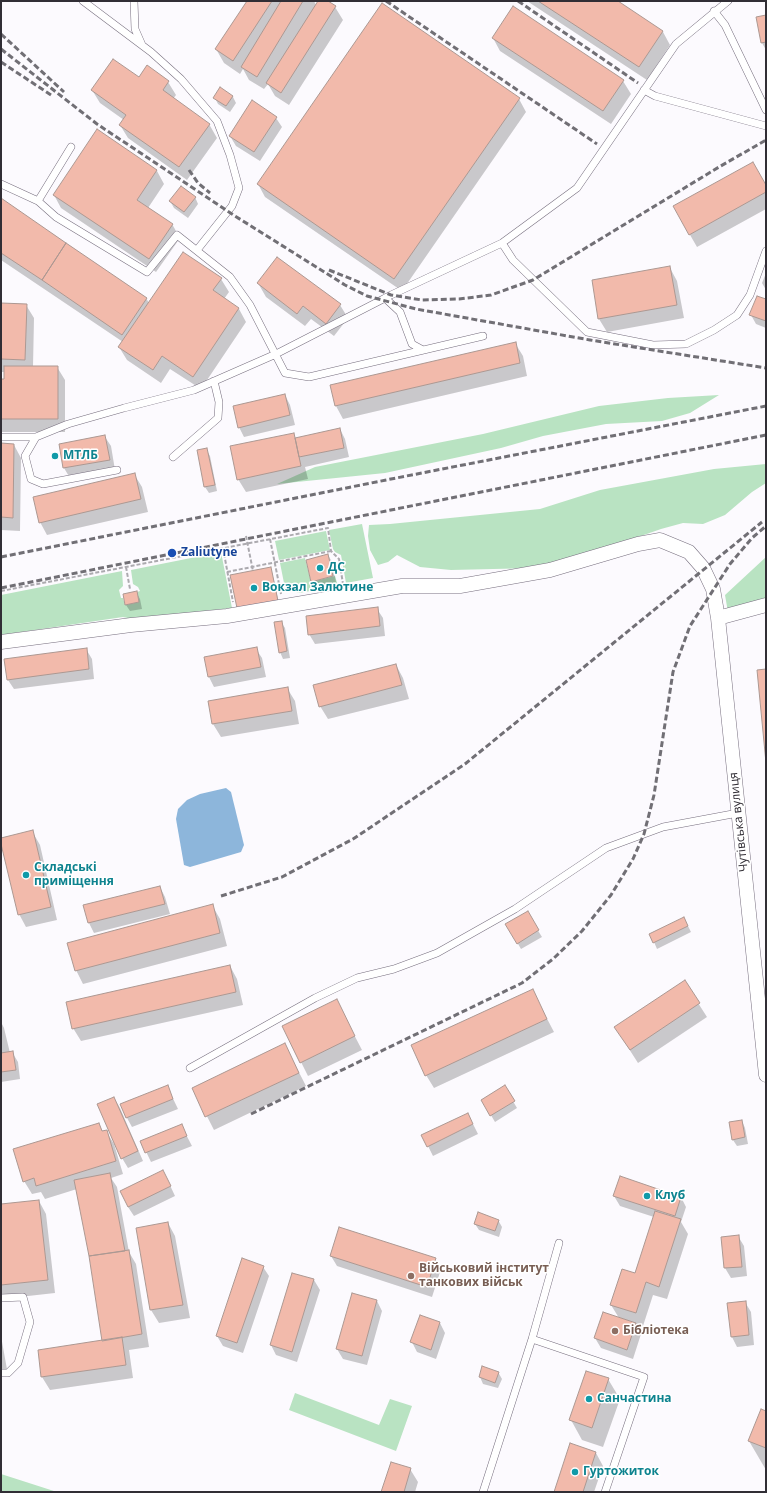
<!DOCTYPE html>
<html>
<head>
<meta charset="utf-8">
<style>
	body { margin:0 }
	#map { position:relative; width:767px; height:1493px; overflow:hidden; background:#fcfafe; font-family:"Open Sans",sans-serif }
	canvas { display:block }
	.frame { position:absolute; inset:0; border:2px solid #312e35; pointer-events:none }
</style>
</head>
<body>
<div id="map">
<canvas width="767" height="1493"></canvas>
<div class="frame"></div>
</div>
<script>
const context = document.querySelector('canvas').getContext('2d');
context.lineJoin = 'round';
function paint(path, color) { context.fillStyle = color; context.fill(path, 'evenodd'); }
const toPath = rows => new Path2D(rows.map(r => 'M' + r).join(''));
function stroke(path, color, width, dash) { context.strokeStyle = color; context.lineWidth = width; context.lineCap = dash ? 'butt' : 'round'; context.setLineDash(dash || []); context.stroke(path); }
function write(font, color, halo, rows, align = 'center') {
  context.font = font + ' "Open Sans",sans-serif'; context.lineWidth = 3; context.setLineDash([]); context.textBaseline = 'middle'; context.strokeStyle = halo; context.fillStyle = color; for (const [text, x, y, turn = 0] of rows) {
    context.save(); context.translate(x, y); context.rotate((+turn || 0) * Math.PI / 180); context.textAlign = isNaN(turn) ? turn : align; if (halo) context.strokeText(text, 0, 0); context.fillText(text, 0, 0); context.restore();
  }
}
const green = toPath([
	[719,395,690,413,662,421,606,424,543,436,501,448,385,473,277,484,315,467,483,434,599,406,668,398],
	[766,464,766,483,752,492,725,515,703,524,683,523,661,529,558,565,536,568,451,570,420,567,397,555,388,562,378,565,370,550,368,536,369,525,390,524,540,509,600,490,714,469],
	[362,524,373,578,346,583,341,555,335,552,333,549,329,530],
	[326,531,330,550,279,560,275,541],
	[221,552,232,608,132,619,123,617,1,635,1,595,122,571,123,586,119,590,121,598,123,598,125,605,139,602,137,592,140,591,138,587,133,584,131,570],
	[766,557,766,607,729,618,725,595],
	[305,558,311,582,335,576,338,586,299,593,290,590,284,583,280,563],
	[295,1393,379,1425,390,1399,412,1406,396,1451,289,1410],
	[1,1474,57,1492,1,1492]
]);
const water = toPath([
	[226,788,231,792,244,845,241,852,190,867,184,865,176,819,178,809,187,800,200,794]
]);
const shadow = toPath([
	[248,1,314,1,316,5,319,1,326,1,335,7,343,20,289,105,275,96,268,84,264,89,249,80,243,69,240,74,224,63,216,49],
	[527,1,616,1,663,32,670,45,647,80],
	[766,16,766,50,762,43],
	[493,38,623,81,631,94,611,124,500,51],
	[147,67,168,82,176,95,173,99,209,124,217,138,187,180,128,138,120,125,124,120,100,103,92,90,139,78],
	[221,89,233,97,236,103,230,112,218,104,215,98],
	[519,99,526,112,402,291,265,197,258,184],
	[276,118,282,127,260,161,236,146,230,136],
	[157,171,164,184,148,208,172,224,180,238,156,272,61,208,54,195],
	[766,186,766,209,697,247,674,207],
	[195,197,198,204,188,218,174,208,170,201],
	[1,199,146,298,149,303,221,279,229,292,224,299,239,309,246,322,201,389,170,369,161,383,127,360,119,347,123,342,1,260],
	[670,268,677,281,684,318,607,332,599,319],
	[766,273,766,290,762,283],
	[258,283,340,305,348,318,334,336,311,319,305,326,266,297],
	[766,300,766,328,756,324,751,315],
	[1,304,26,305,34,318,33,367,57,367,65,380,65,432,1,432,1,380,5,380,5,372,1,372],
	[515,343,523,356,527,376,343,419,336,406],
	[285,395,290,405,295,425,244,437,239,427],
	[340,429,345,439,349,457,305,467,308,479,246,492,238,479,293,434,296,439],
	[105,437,111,446,115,470,70,478,64,468,60,444],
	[1,444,14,445,21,458,20,531,1,530],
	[206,449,210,456,217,491,209,493,205,487],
	[134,474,142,487,148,512,47,535,40,522],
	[328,555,332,562,336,582,316,588,312,581],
	[271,568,279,603,238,608],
	[136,592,140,599,142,609,130,611,126,605,124,595],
	[377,609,383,618,385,636,315,644,309,634],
	[281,622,285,628,290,658,283,659,280,652],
	[86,649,92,659,94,679,14,689,8,680],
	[256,649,262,658,266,677,214,687,209,677,205,658],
	[396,665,403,678,409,699,328,719,320,706],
	[287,688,295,701,299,724,221,737,213,724,210,701],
	[32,831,40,845,57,920,26,927,19,914,1,839],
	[160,887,165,897,170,914,94,933,89,923,85,906],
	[212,905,220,919,227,946,83,984,76,970],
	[527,913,542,937,521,949,507,925],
	[684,918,691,932,657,949,654,942],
	[230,966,237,979,243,1005,81,1041,73,1028],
	[684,981,707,1017,638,1063,615,1027],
	[532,990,554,1032,434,1088,426,1075],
	[336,1000,362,1050,308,1076,283,1026],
	[1,1022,4,1028,10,1053,12,1052,18,1062,20,1079,1,1082],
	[285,1045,306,1086,214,1130,193,1089],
	[167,1086,178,1109,132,1127,127,1118],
	[504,1086,517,1108,495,1122,482,1100],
	[114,1098,120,1108,143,1161,128,1168,122,1158],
	[742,1121,745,1128,748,1144,737,1146,733,1140,730,1123],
	[99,1124,103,1132,106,1131,114,1144,123,1174,111,1178,117,1187,129,1252,136,1264,149,1347,129,1350,133,1378,50,1390,42,1377,103,1341,90,1256,77,1189,45,1199,41,1192,32,1194,24,1181],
	[473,1124,478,1134,433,1156,428,1146],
	[181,1125,192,1146,151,1162,141,1141],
	[168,1181,175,1196,134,1216,128,1207],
	[614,1196,681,1197,686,1207,681,1222,688,1234,667,1299,653,1295,643,1326,635,1324,641,1334,633,1359,601,1348,595,1338,619,1318,611,1305,635,1274,654,1217,620,1206],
	[39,1201,46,1214,55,1293,1,1299,1,1205],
	[498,1220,502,1227,499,1237,479,1230,475,1224],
	[168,1223,175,1236,190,1318,159,1323,151,1310,137,1229],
	[340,1229,435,1259,441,1269,432,1297,337,1266,331,1256],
	[738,1236,744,1246,747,1276,731,1278,725,1268,722,1237],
	[263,1267,269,1276,243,1353,223,1346,217,1336],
	[293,1274,314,1280,320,1290,297,1362,276,1355,271,1345],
	[377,1301,382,1311,367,1365,343,1359,337,1349],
	[745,1302,751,1312,754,1345,737,1347,732,1337],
	[421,1316,440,1323,445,1333,436,1359,417,1352,412,1342],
	[1,1336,8,1375,1,1376],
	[498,1372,502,1379,498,1388,483,1384,480,1377],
	[608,1379,620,1399,603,1447,582,1440,571,1420],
	[766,1412,766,1470,749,1441],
	[571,1445,596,1453,603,1466,594,1492,555,1492],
	[410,1469,418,1482,415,1492,383,1492]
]);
const building = toPath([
	[247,1,272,1,233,61,215,49,247,1],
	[281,1,303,1,257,77,241,67,281,1],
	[318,1,328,1,336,6,281,93,266,83,318,1],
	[538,1,618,1,663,31,639,67,538,1],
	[382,3,520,98,394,279,257,184,382,3],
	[513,6,624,80,603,111,492,38,513,6],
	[766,15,766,42,761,43,756,17,766,15],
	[113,59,139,77,147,65,169,81,163,90,210,124,179,167,119,125,126,115,91,90,113,59],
	[220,87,233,96,226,106,213,98,220,87],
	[252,100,277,117,254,152,229,136,252,100],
	[97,129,157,170,137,200,173,224,149,259,53,195,97,129],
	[753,162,766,185,766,192,689,235,673,206,753,162],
	[181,186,196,197,184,212,169,201,181,186],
	[1,198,66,243,42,280,1,253,1,198],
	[66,243,147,298,122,335,42,280,66,243],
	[183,252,222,278,213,290,239,308,193,377,162,356,153,370,118,347,183,252],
	[277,257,341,304,326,324,303,306,297,314,257,283,277,257],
	[670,266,677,305,598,319,592,280,670,266],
	[757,296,766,299,766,321,749,315,757,296],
	[1,303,27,304,25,360,1,359,1,303],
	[516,342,520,363,335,406,330,385,516,342],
	[4,366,58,366,58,419,1,419,1,379,4,379,4,366],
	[285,394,290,415,238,428,233,406,285,394],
	[340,428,344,448,299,457,295,438,340,428],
	[294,433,301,466,237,480,230,446,294,433],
	[105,435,110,460,63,468,59,444,105,435],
	[1,443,14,444,13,518,1,517,1,443],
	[207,448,215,485,204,487,197,450,207,448],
	[135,473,141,499,39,523,33,497,135,473],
	[328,554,333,576,311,582,306,560,328,554],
	[271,567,278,601,237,608,230,575,271,567],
	[137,591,139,602,125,605,123,594,137,591],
	[378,607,380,626,308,635,306,616,378,607],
	[282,621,287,651,279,653,274,622,282,621],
	[257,647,261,667,208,677,204,657,257,647],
	[87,648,89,669,7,680,4,659,87,648],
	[396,664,402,685,319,707,313,685,396,664],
	[766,669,766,763,757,670,766,669],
	[288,687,292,711,212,724,208,701,288,687],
	[33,830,51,907,18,915,1,844,1,838,33,830],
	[160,886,165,904,88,923,83,905,160,886],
	[213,904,220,933,75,971,67,943,213,904],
	[528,911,539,930,517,944,505,924,528,911],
	[684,917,688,926,653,943,649,934,684,917],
	[230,965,236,992,72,1029,66,1002,230,965],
	[685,980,700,1003,630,1050,614,1027,685,980],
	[533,989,547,1019,425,1076,411,1045,533,989],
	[337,999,355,1036,300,1063,282,1026,337,999],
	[285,1043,299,1073,205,1117,192,1088,285,1043],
	[13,1051,16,1070,1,1072,1,1053,13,1051],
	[168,1085,173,1099,126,1118,120,1104,168,1085],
	[505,1085,515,1101,490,1116,481,1100,505,1085],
	[114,1097,138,1151,121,1159,97,1104,114,1097],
	[468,1113,473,1124,427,1147,421,1135,468,1113],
	[742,1120,745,1137,732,1140,729,1122,742,1120],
	[99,1123,102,1131,107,1130,116,1161,36,1186,34,1178,23,1182,13,1149,99,1123],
	[182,1124,187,1136,145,1153,140,1141,182,1124],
	[163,1170,171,1186,128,1207,120,1191,163,1170],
	[110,1173,125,1251,89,1256,74,1180,110,1173],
	[620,1176,681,1197,675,1216,613,1196,620,1176],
	[39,1200,48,1280,1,1285,1,1204,39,1200],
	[655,1211,681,1219,659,1287,646,1282,636,1313,610,1305,622,1269,635,1273,655,1211],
	[478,1212,499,1220,495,1231,474,1224,478,1212],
	[168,1222,183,1305,150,1310,136,1228,168,1222],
	[339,1227,436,1258,427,1287,330,1256,339,1227],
	[739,1235,742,1267,724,1268,721,1237,739,1235],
	[129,1250,142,1334,102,1341,89,1256,129,1250],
	[242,1258,264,1266,237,1343,216,1336,242,1258],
	[292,1273,314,1279,292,1352,270,1345,292,1273],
	[352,1293,377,1300,362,1356,336,1349,352,1293],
	[746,1301,749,1335,731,1337,727,1303,746,1301],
	[603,1312,636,1323,627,1350,594,1338,603,1312],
	[420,1315,440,1322,431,1350,410,1342,420,1315],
	[122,1337,126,1365,41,1377,38,1350,122,1337],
	[482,1366,499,1372,495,1383,479,1377,482,1366],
	[586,1371,609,1378,592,1428,569,1420,586,1371],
	[761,1409,766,1411,766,1448,748,1441,761,1409],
	[570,1443,596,1452,583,1492,554,1492,570,1443],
	[391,1462,411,1468,404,1492,381,1492,391,1462]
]);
const path = toPath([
	[246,536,253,571],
	[270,539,281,594],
	[223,548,233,602],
	[126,567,130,589],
	[227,572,331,551],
	[1,591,328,528,331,551,339,559,343,584]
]);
const service = toPath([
	[83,1,151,52,181,79,217,121,230,155,239,188,232,206,197,250],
	[134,1,135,29,142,45],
	[714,11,725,25,766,110],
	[644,90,655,96,766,126],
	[71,147,38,201,56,217,147,272,177,235,230,277,250,305,285,373,309,377,483,336],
	[1,184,38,201],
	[502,243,513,260,587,332,653,345,686,344,714,330,737,315,750,295,766,251],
	[385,298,400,312,412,344,423,350],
	[1,437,36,437],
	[173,457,218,418,219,402,214,381],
	[117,470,43,484,31,479,25,456,36,437,68,424,124,408,194,390,276,354,391,295,502,243,577,188,676,44,728,1],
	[190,1068,315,998,357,978,394,969,437,953,515,909,606,848,663,827,738,813],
	[1,1298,23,1297,30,1322,18,1363,8,1373,1,1373],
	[532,1339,644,1377,605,1492],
	[483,1492,532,1339,559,1243]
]);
const minor = toPath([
	[718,618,766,605],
	[1,642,131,625,227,616,402,586,460,586,550,570,638,544,660,540,689,552,703,568,713,589,718,618,766,1075]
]);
const rail = toPath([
	[386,1,597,144],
	[518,1,638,83],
	[1,34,64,92],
	[1,49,97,124,235,216,345,285,367,296,416,309,590,340,766,368],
	[1,62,51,95],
	[189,170,198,183,210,193],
	[329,270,391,295,422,300,459,299,491,295,533,280,719,167,766,140],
	[1,557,391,479,766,406],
	[1,588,766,435],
	[221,896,282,877,353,839,465,764,762,522],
	[251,1114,522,983,553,959,582,931,611,895,633,859,644,834,654,795,673,672,690,626,730,564,752,538,766,526]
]);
const markers = [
	[55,456,4,"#0f9aa8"],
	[172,553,5,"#1a4fb4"],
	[320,568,4,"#0f9aa8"],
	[254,588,4,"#0f9aa8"],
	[26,875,4,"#0f9aa8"],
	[647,1196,4,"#0f9aa8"],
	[411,1276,4,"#8d6e63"],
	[615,1331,4,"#8d6e63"],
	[589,1399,4,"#0f9aa8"],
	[575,1472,4,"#0f9aa8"]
];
const cultureNames = [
	["МТЛБ",63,456],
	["ДС",328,568],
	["Вокзал Залютине",262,588],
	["Складські",34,868],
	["приміщення",34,882],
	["Клуб",655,1196],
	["Санчастина",597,1399],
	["Гуртожиток",583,1472]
];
const transitNames = [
	["Zaliutyne",181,553]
];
const streetNames = [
	["Чутівська вулиця",739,822,-96]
];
const educationNames = [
	["Військовий інститут",419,1269],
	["танкових військ",419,1283],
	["Бібліотека",623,1331]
];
paint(green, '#b9e3c2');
paint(water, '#8db6db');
paint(shadow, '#0003');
paint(building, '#f2baab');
stroke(building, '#ac9892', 1);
stroke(service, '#766e7e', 8);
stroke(minor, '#766e7e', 15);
stroke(path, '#acaaaf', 2, [4, 2]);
stroke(service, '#fff', 7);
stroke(minor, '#fff', 14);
stroke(rail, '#716f75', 3, [6, 3]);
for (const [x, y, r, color] of markers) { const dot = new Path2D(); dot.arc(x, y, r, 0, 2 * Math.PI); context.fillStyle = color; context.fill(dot); stroke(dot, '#fff', 1.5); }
write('bold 12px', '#0d838f', '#fff', cultureNames, 'left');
write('bold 12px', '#164399', '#fff', transitNames, 'left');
write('12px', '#312e35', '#fff', streetNames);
write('bold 12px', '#785e54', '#fff', educationNames, 'left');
</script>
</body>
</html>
